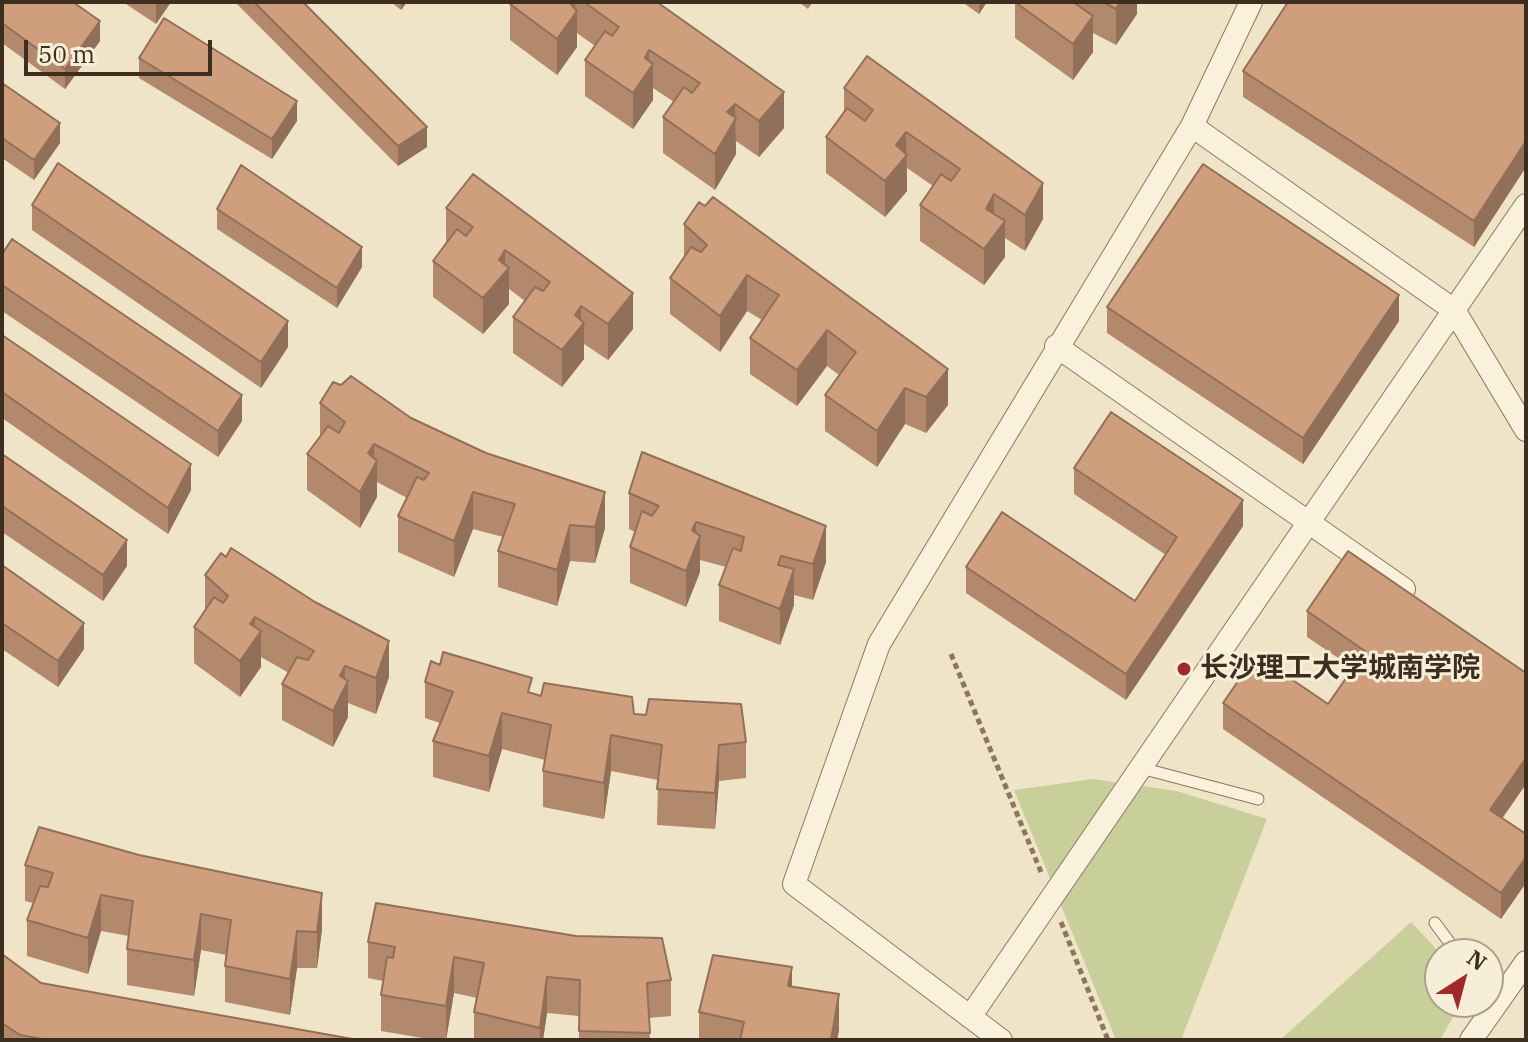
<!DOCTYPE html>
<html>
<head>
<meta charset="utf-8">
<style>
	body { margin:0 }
	#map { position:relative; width:1528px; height:1042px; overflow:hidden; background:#f0e4c8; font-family:"IBM Plex Serif",serif }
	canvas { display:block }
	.frame { position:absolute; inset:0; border:4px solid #3d2e20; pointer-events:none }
	.north { position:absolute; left:1424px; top:938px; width:80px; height:80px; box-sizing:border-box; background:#f7eed8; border:2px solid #ada18e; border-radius:50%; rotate:36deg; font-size:22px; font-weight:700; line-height:32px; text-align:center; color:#3d2e20 }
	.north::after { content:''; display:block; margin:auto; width:28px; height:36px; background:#9e2a2b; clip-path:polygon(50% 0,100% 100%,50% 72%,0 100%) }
	.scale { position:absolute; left:24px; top:40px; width:188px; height:36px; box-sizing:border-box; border:4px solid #3d2e20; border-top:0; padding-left:10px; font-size:24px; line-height:28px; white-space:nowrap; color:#3d2e20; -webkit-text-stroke:6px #f7eed8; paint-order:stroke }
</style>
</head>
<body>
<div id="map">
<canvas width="1528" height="1042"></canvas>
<div class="frame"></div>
<div class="north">N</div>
<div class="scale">50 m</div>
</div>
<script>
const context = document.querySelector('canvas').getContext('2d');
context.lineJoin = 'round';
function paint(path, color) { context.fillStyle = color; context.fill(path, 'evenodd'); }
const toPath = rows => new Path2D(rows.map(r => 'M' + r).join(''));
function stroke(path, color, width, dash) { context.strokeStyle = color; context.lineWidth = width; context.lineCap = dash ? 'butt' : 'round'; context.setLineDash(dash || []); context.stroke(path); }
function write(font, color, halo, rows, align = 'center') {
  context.font = font + ' "IBM Plex Serif","Noto Sans SC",serif'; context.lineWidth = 6; context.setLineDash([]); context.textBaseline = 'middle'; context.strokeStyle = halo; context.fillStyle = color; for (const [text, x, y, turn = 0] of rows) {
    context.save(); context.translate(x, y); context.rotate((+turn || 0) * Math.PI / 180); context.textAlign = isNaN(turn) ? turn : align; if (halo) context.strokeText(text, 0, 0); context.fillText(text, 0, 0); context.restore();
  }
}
const green = toPath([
	[1093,779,1177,791,1267,819,1181,1040,1116,1040,1014,790],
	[1411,922,1441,954,1440,1002,1462,1002,1440,1040,1280,1040]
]);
const path = toPath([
	[951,654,1041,872],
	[1061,922,1108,1040]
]);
const lane = toPath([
	[1141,768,1258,799],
	[1435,923,1458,954]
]);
const street = toPath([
	[1192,126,1454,310,1526,430],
	[1056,346,1404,589],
	[970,1017,1526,205],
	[1001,1040,794,884,879,644,1192,126,1251,2],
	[1471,1040,1526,962]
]);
const wall = toPath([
	[2,2,100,41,65,89,2,43],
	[123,2,171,2,156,24],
	[235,2,303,2,427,147,398,166],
	[391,2,407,2,401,10],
	[511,2,657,2,784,128,759,157,736,141,736,154,715,190,663,153,663,117,674,102,653,88,653,100,633,129,585,96,585,60,595,46,577,33,577,47,557,75,510,40,510,4],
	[799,2,813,2,808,9],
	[962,2,987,2,979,14],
	[1015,2,1137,2,1137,14,1116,45,1093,33,1093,52,1073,80,1015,38],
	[1526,2,1526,167,1474,247,1243,97,1243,71],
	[139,58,297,121,272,159,139,78],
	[2,83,60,143,34,180,2,158],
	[844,88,1043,219,1025,251,1005,238,1005,257,984,285,920,241,920,205,933,186,907,168,907,191,885,217,826,173,826,137,844,113],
	[32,205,288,347,261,388,32,230],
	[446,208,633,329,608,360,584,344,584,359,562,387,513,353,513,317,525,301,509,289,509,304,483,334,433,297,433,261,446,242],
	[217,209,362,267,337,308,217,229],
	[684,224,948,405,926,433,905,424,877,467,825,431,825,395,839,375,827,366,797,406,750,374,750,338,762,320,747,311,720,352,670,314,670,278,684,257],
	[2,254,242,421,218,457,2,311],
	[1107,307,1399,321,1303,464,1107,333],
	[2,335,191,490,168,534,2,418],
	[320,403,411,418,605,528,595,563,570,561,557,606,498,587,498,551,503,537,473,529,454,577,398,552,398,516,407,498,377,482,377,497,360,528,307,490,307,454,320,437],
	[2,454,127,566,103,601,2,532],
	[1074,468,1243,526,1126,700,966,593,966,567,1135,601,1166,555,1074,494],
	[629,493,826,562,813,600,794,595,794,605,780,645,719,621,719,585,726,567,700,560,700,572,686,607,630,583,630,547,635,532,629,529],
	[2,565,84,649,58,687,2,649],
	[205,575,389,677,376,714,348,703,348,717,333,747,282,720,282,684,289,673,261,657,261,667,240,697,194,663,194,627,205,611],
	[1307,611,1526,673,1526,784,1502,818,1501,919,1223,729,1223,703,1328,704,1353,668,1307,637],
	[440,665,541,696,634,714,746,742,746,778,719,781,715,829,657,825,658,780,611,771,604,819,543,807,543,771,545,760,502,749,489,792,433,777,433,741,440,723,425,718,425,682],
	[25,865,322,929,317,968,297,968,290,1015,225,1002,225,966,226,955,201,950,194,996,127,985,127,949,129,936,101,931,88,974,27,956,27,920,33,903,25,901],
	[368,942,671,980,671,1016,649,1018,650,1040,579,1040,579,1016,547,1013,543,1040,474,1040,474,1012,477,998,454,993,446,1040,434,1040,381,1031,381,995,383,981,368,978],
	[2,954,41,983,358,1040,2,1040],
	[792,987,839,1030,837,1040,699,1040,699,1012]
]);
const shadedWall = toPath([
	[158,2,171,2,156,24,156,4],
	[401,2,407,2,401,10],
	[571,2,575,2,575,13,577,11,577,47,557,75,557,39],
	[979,2,987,2,979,14],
	[1120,2,1137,2,1137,14,1116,45,1116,9],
	[1093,16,1093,52,1073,80,1073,44],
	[100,21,100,41,65,89,65,69],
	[649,50,649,69,653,64,653,100,633,129,633,93,645,58],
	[784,92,784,128,759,157,759,121],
	[297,101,297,121,272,159,272,139],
	[735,104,736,154,715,190,715,154,727,112],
	[60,123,60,143,34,180,34,160],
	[427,127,427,147,398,166,398,146],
	[906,132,907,191,885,217,885,181,896,145],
	[1526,141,1526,167,1474,247,1474,221],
	[1043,183,1043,219,1025,251,1025,215],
	[994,194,994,230,986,209],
	[1005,221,1005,257,984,285,984,249],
	[362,247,362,267,337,308,337,288],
	[505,250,505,273,509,268,509,304,483,334,483,298,499,260],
	[747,275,747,311,720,352,720,316],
	[633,293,633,329,608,360,608,324],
	[1399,295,1399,321,1303,464,1303,438],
	[581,306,581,327,584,323,584,359,562,387,562,350,575,315],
	[288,321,288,347,261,388,261,362],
	[827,330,827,366,797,406,797,370],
	[948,369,948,405,926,433,926,397],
	[905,388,905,424,877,467,877,431],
	[242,395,242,421,218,457,218,431],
	[374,444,374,466,377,461,377,497,360,528,360,492,368,453],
	[191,464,191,490,168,534,168,508],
	[473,492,473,529,454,577,454,541],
	[605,492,605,528,595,563,595,527],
	[1243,500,1243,526,1126,700,1126,674],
	[696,522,696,546,700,536,700,572,686,607,686,571,692,530],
	[570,525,570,561,557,606,557,570],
	[826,526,826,562,813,600,813,564],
	[127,540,127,566,103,601,103,575],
	[794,569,794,605,780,645,780,609],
	[255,617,255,640,261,631,261,667,240,697,240,661,250,624],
	[84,623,84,649,58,687,58,661],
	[389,641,389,677,376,714,376,678],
	[345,666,345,686,348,681,348,717,333,747,333,711,340,676],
	[502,713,502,749,489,792,489,756],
	[611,735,611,771,604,819,604,783],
	[719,745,719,781,715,829,715,793],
	[1526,758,1526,784,1490,836,1490,810],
	[1526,857,1526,883,1501,919,1501,893],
	[322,893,322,929,317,968,317,932],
	[101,895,101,931,88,974,88,938],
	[201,914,201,950,194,996,194,960],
	[297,931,297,968,290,1015,290,979],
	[454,957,454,993,446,1040,446,1006],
	[792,967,792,1003,788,986],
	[547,977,547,1013,543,1040,540,1040,540,1028],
	[839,994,839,1030,837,1040,831,1040]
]);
const building = toPath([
	[2,2,73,2,100,21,65,69,2,23,2,2],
	[254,2,303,2,427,127,398,146,254,2],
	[511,2,571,2,570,3,577,11,557,39,510,4,511,2],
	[584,2,657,2,784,92,759,121,735,104,727,112,736,118,715,154,663,117,684,87,692,93,700,83,649,50,645,58,653,64,633,93,585,60,605,31,612,36,619,27,584,2],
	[1015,2,1073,2,1093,16,1073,44,1015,2],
	[1103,2,1120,2,1116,9,1103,2],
	[1288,2,1526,2,1526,141,1474,221,1243,71,1288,2],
	[164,18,297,101,272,139,139,58,164,18],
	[867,56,1043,183,1025,215,994,194,986,209,1005,221,984,249,920,205,941,174,951,181,960,169,906,132,896,145,907,155,885,181,826,137,847,108,865,121,873,110,844,88,867,56],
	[2,83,60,123,34,160,2,138,2,83],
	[58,163,288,321,261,362,32,205,58,163],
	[1203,164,1399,295,1303,438,1107,307,1203,164],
	[241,165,362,247,337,288,217,209,241,165],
	[473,174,633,293,608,324,581,306,575,315,584,323,562,350,513,317,535,287,543,291,550,282,505,250,499,260,509,268,483,298,433,261,457,229,466,236,473,227,446,208,473,174],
	[713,197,948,369,926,397,905,388,877,431,825,395,856,352,827,330,797,370,750,338,779,295,747,275,720,316,670,278,691,247,701,252,707,245,684,224,699,202,705,206,713,197],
	[12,239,242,395,218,431,2,285,2,254,12,239],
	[2,335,191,464,168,508,2,392,2,335],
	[351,376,411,418,486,453,605,492,595,527,570,525,557,570,498,551,515,504,473,492,454,541,398,516,417,477,424,480,429,473,374,444,368,453,377,461,360,492,307,454,328,426,339,433,345,422,320,403,333,382,341,385,351,376],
	[1111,412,1243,500,1126,674,966,567,1002,512,1135,601,1177,537,1074,468,1111,412],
	[642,452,826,526,813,564,781,556,778,565,794,569,780,609,719,585,733,548,741,551,744,537,696,522,692,530,700,536,686,571,630,547,642,511,652,516,659,506,629,493,642,452],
	[2,454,127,540,103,575,2,506,2,454],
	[231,548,315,602,389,641,376,678,345,666,340,676,348,681,333,711,282,684,297,657,308,660,314,651,255,617,250,624,261,631,240,661,194,627,214,597,223,603,228,596,205,575,221,553,226,557,231,548],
	[1348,551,1526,673,1526,758,1490,810,1526,834,1526,857,1501,893,1223,703,1256,655,1328,704,1365,651,1307,611,1348,551],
	[2,565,84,623,58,661,2,623,2,565],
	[443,652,532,678,528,692,541,696,544,683,632,697,634,714,646,715,649,699,741,704,746,742,719,745,715,793,657,789,662,745,611,735,604,783,543,771,551,725,502,713,489,756,433,741,453,692,425,682,431,661,440,665,443,652],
	[39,827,139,855,322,893,317,932,297,931,290,979,225,966,231,920,201,914,194,960,127,949,133,901,101,895,88,938,27,920,40,886,48,887,53,873,25,865,39,827],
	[376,903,576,936,662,938,671,980,647,983,650,1033,579,1031,580,980,547,977,540,1028,474,1012,484,963,454,957,446,1006,381,995,387,957,393,958,395,947,368,942,376,903],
	[2,954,41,983,358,1040,48,1040,20,1035,2,1023,2,954],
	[713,955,792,967,788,986,839,994,831,1040,740,1040,744,1022,699,1012,713,955]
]);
const markers = [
	[1184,669,8,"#9e2a2b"]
];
const poiNames = [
	["长沙理工大学城南学院",1200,669]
];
paint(green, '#c9cf9b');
stroke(lane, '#8d765c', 13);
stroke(street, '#8d765c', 24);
stroke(path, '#8d765c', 5, [6, 4]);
stroke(lane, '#faf1dc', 11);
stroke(street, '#faf1dc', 22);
paint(wall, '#b2896c');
paint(shadedWall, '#916f58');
paint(building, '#cf9f7d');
stroke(building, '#916f58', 2);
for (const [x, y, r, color] of markers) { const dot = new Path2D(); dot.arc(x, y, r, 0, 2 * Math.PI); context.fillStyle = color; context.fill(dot); stroke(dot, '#f7eed8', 3); }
write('bold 28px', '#3d2e20', '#f7eed8', poiNames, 'left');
</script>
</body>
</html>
